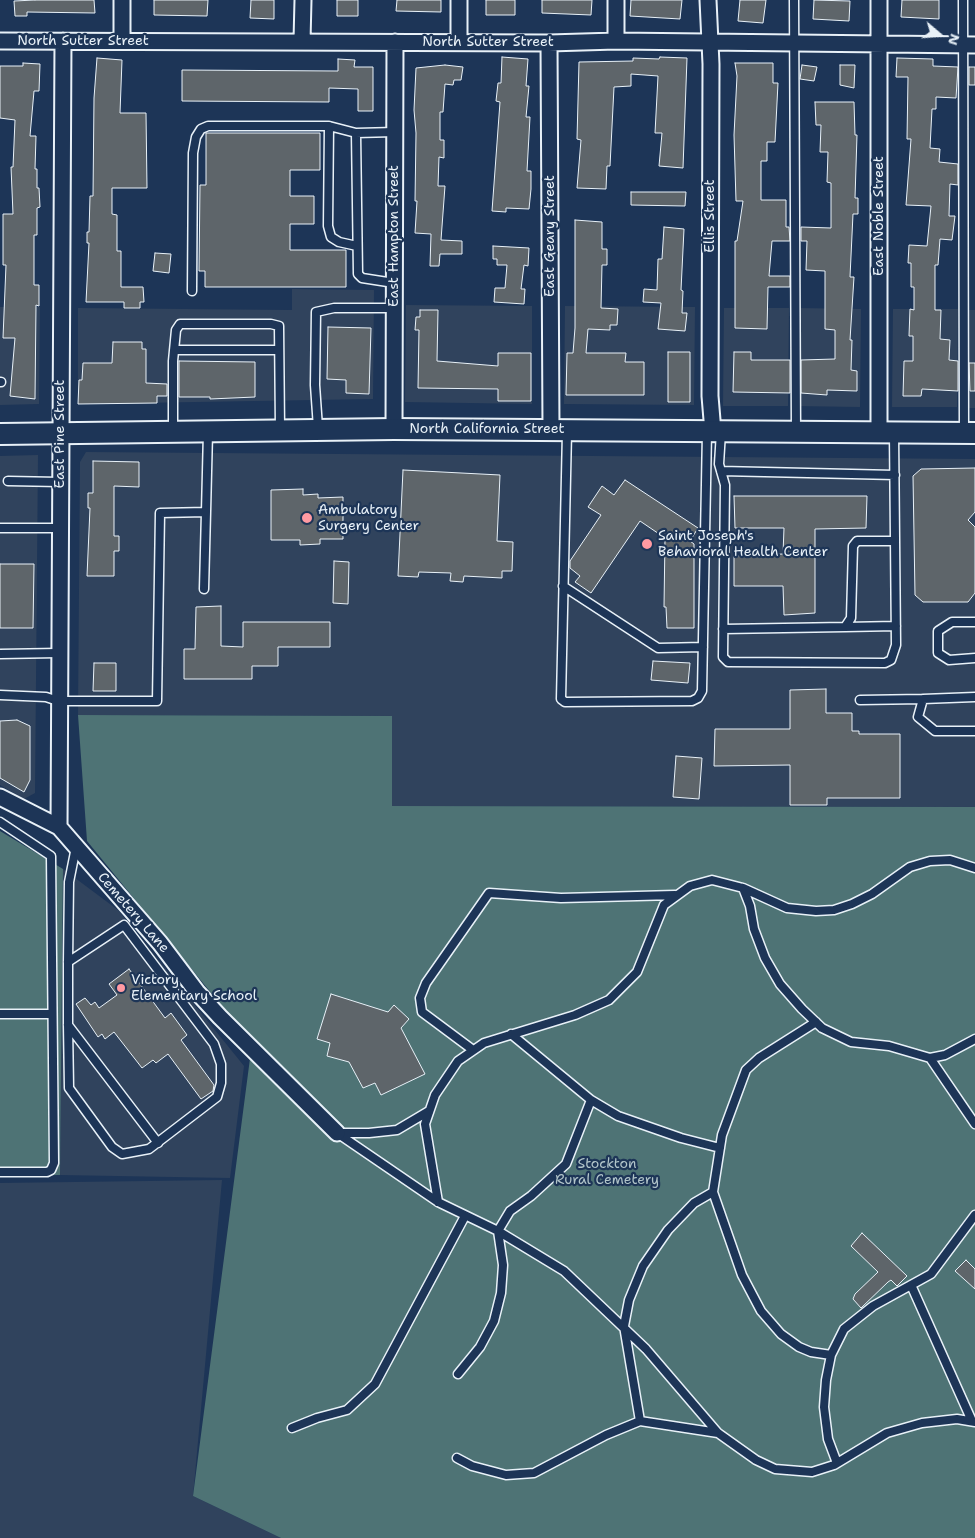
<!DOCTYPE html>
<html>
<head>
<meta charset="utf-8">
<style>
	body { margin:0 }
	#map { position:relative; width:975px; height:1538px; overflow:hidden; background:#1d3557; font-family:"Shantell Sans",sans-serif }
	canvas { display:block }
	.north { position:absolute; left:915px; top:10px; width:50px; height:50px; -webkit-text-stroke:4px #1d3557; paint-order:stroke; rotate:108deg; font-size:14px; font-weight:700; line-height:20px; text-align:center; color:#e8f1f8 }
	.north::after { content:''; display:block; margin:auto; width:18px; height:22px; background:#e8f1f8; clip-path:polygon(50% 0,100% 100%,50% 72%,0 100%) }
</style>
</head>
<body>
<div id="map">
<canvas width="975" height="1538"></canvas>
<div class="north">N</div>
</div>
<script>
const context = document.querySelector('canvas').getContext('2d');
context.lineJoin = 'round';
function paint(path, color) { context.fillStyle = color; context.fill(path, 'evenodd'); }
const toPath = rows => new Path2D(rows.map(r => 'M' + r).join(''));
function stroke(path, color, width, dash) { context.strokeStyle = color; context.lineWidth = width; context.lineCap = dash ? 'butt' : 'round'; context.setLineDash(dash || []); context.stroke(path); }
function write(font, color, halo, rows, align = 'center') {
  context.font = font + ' "Shantell Sans",sans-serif'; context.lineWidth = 4.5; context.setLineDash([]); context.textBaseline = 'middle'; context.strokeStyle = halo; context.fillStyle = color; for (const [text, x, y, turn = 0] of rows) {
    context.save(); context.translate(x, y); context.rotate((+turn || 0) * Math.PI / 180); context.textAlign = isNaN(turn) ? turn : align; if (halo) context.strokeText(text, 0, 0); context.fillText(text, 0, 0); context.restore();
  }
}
const built = toPath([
	[292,289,374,290,373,399,78,404,78,308,292,310],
	[406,305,532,306,532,404,405,402],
	[565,306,695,307,694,405,564,404],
	[0,307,40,307,39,404,0,405],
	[724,308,789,308,788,406,723,406],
	[796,308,861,309,860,407,795,406],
	[893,309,958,309,957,407,892,407],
	[965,310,975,310,975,408,964,408],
	[86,452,975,459,975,807,391,806,391,716,78,715,80,462],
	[38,455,35,793,24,799,0,785,0,456],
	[63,869,118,910,244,1066,230,1178,60,1175],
	[222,1180,193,1496,281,1538,0,1538,0,1183]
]);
const green = toPath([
	[78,715,392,716,392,806,975,807,975,1538,281,1538,193,1496,252,1043,87,841],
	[0,831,63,869,60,1175,0,1176]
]);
const building = toPath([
	[35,0,94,0,95,13,27,12,27,16,15,16,14,1,35,0],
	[154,0,208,0,207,16,154,15,154,0],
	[251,0,274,0,274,19,250,18,251,0],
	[337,0,358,0,358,16,337,16,337,0],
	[397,0,441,0,441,12,396,11,397,0],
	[486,0,515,0,515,15,486,15,486,0],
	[542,0,592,0,591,15,542,13,542,0],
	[631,0,682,0,680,19,630,16,631,0],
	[740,0,766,0,763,23,738,21,740,0],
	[814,0,850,1,849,21,813,19,814,0],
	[902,0,939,0,939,19,901,17,902,0],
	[502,57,528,59,526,86,529,86,526,117,530,117,527,171,531,171,531,189,529,209,506,208,506,212,492,211,500,102,496,101,498,83,501,83,502,57],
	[660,57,687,58,683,168,659,166,662,133,655,133,658,76,631,74,631,86,614,87,610,166,607,166,606,189,577,188,581,140,577,139,579,62,633,61,633,58,659,59,660,57],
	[97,58,122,60,120,113,146,113,147,188,112,188,112,214,117,215,117,251,121,251,121,287,143,287,144,302,140,302,140,308,124,308,124,302,86,302,89,243,87,243,87,232,89,232,90,196,93,196,94,98,97,58],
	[897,58,933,59,933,66,958,67,956,98,936,97,936,109,932,109,930,148,940,149,939,162,958,164,958,185,950,184,949,216,955,216,952,240,940,239,938,265,935,265,935,310,941,310,940,339,950,340,949,360,958,361,958,391,922,389,921,396,903,396,904,361,913,361,913,336,909,336,910,309,914,310,914,287,911,287,911,263,908,263,909,245,927,246,931,206,906,205,911,139,907,139,908,77,896,77,897,58],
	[338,59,355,60,354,67,373,67,373,111,358,111,358,89,329,88,329,102,182,101,182,70,338,71,338,59],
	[23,63,40,64,39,91,34,91,30,136,36,136,35,169,37,169,37,188,39,188,40,207,37,208,37,235,34,235,34,285,39,285,39,306,36,305,35,399,10,396,15,338,3,338,6,265,3,265,3,214,13,214,11,167,13,167,15,120,0,118,0,66,23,66,23,63],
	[735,63,773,63,773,83,778,83,775,142,767,142,767,161,761,161,761,200,786,200,786,227,789,227,790,241,772,241,769,276,790,276,790,287,768,287,767,329,735,328,735,241,737,241,743,201,736,201,734,135,737,76,735,63],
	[445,65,463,67,461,80,454,80,453,85,445,84,443,112,440,112,440,140,444,140,444,158,439,157,438,186,445,186,441,240,462,241,462,254,440,254,439,266,430,266,431,234,415,233,417,201,415,201,416,133,414,110,416,68,445,65],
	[802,65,817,67,814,81,800,79,802,65],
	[840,65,855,65,854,88,840,85,840,65],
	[969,67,975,67,975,85,969,85,969,67],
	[815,102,854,102,855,135,857,135,855,198,858,198,858,214,853,214,850,277,854,277,850,340,852,340,851,370,857,371,857,391,827,390,827,395,801,393,801,360,835,359,835,330,825,329,825,271,806,270,807,241,801,241,801,227,831,228,831,183,827,182,828,152,820,152,821,125,816,125,815,102],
	[206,133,320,133,320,170,290,170,290,196,314,196,314,224,290,224,290,250,346,250,346,287,205,287,205,271,199,271,200,185,206,185,206,133],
	[631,192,686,192,685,206,631,205,631,192],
	[575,220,602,222,602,249,607,249,607,265,602,265,601,308,618,309,617,325,610,325,610,330,588,329,586,353,626,353,625,362,644,362,644,395,566,395,567,353,573,353,575,328,575,220],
	[664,227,684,229,681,290,683,291,682,313,687,313,685,331,658,329,661,303,643,302,644,289,657,290,658,259,662,259,664,227],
	[493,246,529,248,528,266,524,265,521,289,525,289,524,304,494,302,495,288,505,288,507,265,497,265,497,259,493,259,493,246],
	[155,253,171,254,169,273,153,271,155,253],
	[420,310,438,310,437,361,498,366,498,353,531,353,531,401,498,401,498,389,418,388,419,330,415,330,416,317,420,317,420,310],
	[328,327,371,328,369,394,346,393,346,380,327,379,328,327],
	[113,342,142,342,142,349,146,349,146,383,167,384,167,396,157,396,157,403,78,404,79,380,82,380,83,363,112,363,113,342],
	[668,352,690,352,690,402,668,402,668,352],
	[734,352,751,352,751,360,790,360,790,393,733,392,734,352],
	[179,361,255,362,255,397,210,399,210,397,179,397,179,361],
	[969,363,975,363,975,391,970,391,969,363],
	[93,461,139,462,139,487,114,486,114,536,119,536,119,551,114,551,114,576,87,576,90,508,88,508,88,493,93,493,93,461],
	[975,468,975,512,968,520,975,527,975,593,968,602,923,602,915,595,913,476,921,469,975,468],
	[403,470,500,475,497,541,513,542,512,571,502,571,502,578,464,576,463,582,450,581,451,573,419,572,418,577,398,576,403,470],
	[625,480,698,528,690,541,694,544,694,628,667,628,666,607,664,607,665,538,640,521,591,593,575,582,580,576,570,568,570,561,601,515,588,507,602,486,614,495,625,480],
	[303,489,303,495,318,494,318,498,343,497,343,539,320,539,320,544,300,545,300,540,271,540,271,490,303,489],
	[734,496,867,496,866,528,815,529,815,613,784,615,783,586,734,586,734,556,783,554,784,528,735,528,734,496],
	[334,561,349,562,348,604,333,603,334,561],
	[0,564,34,564,33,628,0,628,0,564],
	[221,606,221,646,243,647,243,622,330,622,330,647,278,647,278,666,252,666,252,679,184,679,184,649,195,649,196,607,221,606],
	[653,661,690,663,688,683,651,680,653,661],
	[94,663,116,663,116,691,93,691,94,663],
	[826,689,826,713,852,713,852,731,859,731,859,734,900,734,900,798,827,798,827,805,790,805,790,765,714,766,715,729,790,729,790,690,826,689],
	[17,720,30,726,30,780,24,792,0,778,0,721,17,720],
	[676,756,702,758,699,799,673,797,676,756],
	[129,969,165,1018,171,1013,187,1035,181,1040,214,1085,213,1091,201,1099,168,1054,156,1063,153,1060,142,1068,114,1032,105,1039,102,1034,98,1037,76,1004,85,998,91,1005,95,1002,99,1008,117,995,109,984,129,969],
	[331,994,388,1012,394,1005,409,1019,401,1028,425,1074,381,1095,375,1083,363,1088,349,1062,327,1056,330,1043,317,1039,331,994],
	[862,1233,907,1276,897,1286,891,1280,888,1282,861,1308,853,1299,855,1294,878,1272,851,1246,862,1233],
	[966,1260,975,1269,975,1289,955,1271,966,1260]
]);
const lane = toPath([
	[794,0,796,430],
	[963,0,964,433],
	[329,126,328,226,331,237,339,242,357,246],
	[356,133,358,274,362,278,394,283],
	[192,291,193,153,196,137,201,129,208,126,329,126,356,133,395,132],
	[174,350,279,350],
	[0,382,1,382],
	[318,428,315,385,316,312,334,308,394,308],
	[173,432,173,361,176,330,180,324,271,324,279,326,280,429],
	[567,432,561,699,565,702,692,701,698,698,702,691,707,432],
	[721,432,719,464,725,485,723,657,728,662,885,663,891,660,896,645,894,433],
	[721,471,895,475],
	[8,481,60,482],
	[0,528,60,528],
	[563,586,658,648,703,647],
	[204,589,206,512],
	[975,622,952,622,938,631,938,653,949,660,975,658],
	[845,627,896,626],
	[723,629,845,627,851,618,853,546,857,541,895,541],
	[0,654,58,653],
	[0,695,46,697,58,701,157,701,160,513,206,512,208,432],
	[975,697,923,699,918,717,935,731,975,731],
	[860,700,923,699],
	[0,822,51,856,54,1163,51,1170,47,1172,0,1172],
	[743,888,787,908,816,911,834,910,852,904,872,894,910,867,930,861,950,860,975,868],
	[68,962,124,925,214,1044,221,1064,221,1083,217,1097,149,1149,122,1154,112,1147,69,1088,68,1025,68,962,69,882,76,847],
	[0,1014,52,1014],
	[816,1022,759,1058,746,1070,722,1135,713,1192,742,1275,761,1311,781,1334,799,1347,811,1352,831,1355],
	[68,1025,158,1143],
	[511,1034,591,1100,618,1116,681,1138,720,1148],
	[473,1050,422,1012,420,998,426,983,489,893,561,898,675,895],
	[930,1058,945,1055,975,1039],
	[337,1133,438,1202,498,1231,564,1271,646,1349,718,1433,756,1460,775,1469,812,1472,834,1465,887,1433,922,1423,957,1419,975,1422],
	[337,1133,369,1133,397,1130,429,1111],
	[438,1202,425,1124,435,1095,458,1061,484,1043,575,1015,609,1000,637,972,664,905,690,886,712,880,743,888,750,906,754,929,765,958,780,984,802,1009,822,1028,851,1042,889,1046,930,1058,975,1124],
	[911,1285,972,1421],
	[458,1374,480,1347,494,1321,501,1293,503,1265,498,1231,510,1211,531,1196,566,1164,591,1100],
	[640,1421,624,1326,629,1300,643,1266,668,1230,694,1203,713,1192],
	[292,1428,317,1418,347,1410,375,1384,465,1216],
	[457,1458,472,1466,506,1475,534,1473,606,1435,640,1421,718,1433],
	[837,1463,828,1439,824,1407,826,1380,831,1355,844,1329,873,1306,931,1274,975,1215]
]);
const street = toPath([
	[122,0,122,41],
	[616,0,616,41],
	[708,0,711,64,710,396,713,432],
	[879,0,879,433],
	[0,41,549,43,616,41,975,45],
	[302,41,303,0],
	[459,42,459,0],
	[549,43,551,429],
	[394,429,395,42],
	[0,797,59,827,160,943,197,992,220,1017,337,1133],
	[59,827,63,41]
]);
const secondary = toPath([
	[0,434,394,429,975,433]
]);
const markers = [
	[307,518,6,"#ff9aa2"],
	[647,544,6,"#ff9aa2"],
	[121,988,5,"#ff9aa2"]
];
const streetNames = [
	["North Sutter Street",83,41],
	["North Sutter Street",488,42],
	["Ellis Street",710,216,-90],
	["East Noble Street",879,216,-90],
	["East Hampton Street",394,236,-90],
	["East Geary Street",550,236,-90],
	["North California Street",487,429],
	["East Pine Street",60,434,-90],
	["Cemetery Lane",133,913,49]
];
const poiNames = [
	["Ambulatory",318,510],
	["Surgery Center",318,526],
	["Saint Joseph's",658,536],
	["Behavioral Health Center",658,552],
	["Victory",131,980],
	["Elementary School",131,996]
];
const parkNames = [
	["Stockton",607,1164],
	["Rural Cemetery",607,1180]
];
paint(built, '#30435d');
paint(green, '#4e7375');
paint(building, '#5e656a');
stroke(building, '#e8f1f8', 1);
stroke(lane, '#e8f1f8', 11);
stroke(street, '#e8f1f8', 19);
stroke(secondary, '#e8f1f8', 24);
stroke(lane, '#1d3557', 8);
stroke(street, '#1d3557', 15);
stroke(secondary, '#1d3557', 20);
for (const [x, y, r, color] of markers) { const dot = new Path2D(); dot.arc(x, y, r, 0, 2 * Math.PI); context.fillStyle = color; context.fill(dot); stroke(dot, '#1d3557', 2); }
write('14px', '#e8f1f8', '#1d3557', streetNames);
write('14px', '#e8f1f8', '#1d3557', poiNames, 'left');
write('14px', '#b2c5ca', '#1d3557', parkNames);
</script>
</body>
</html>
